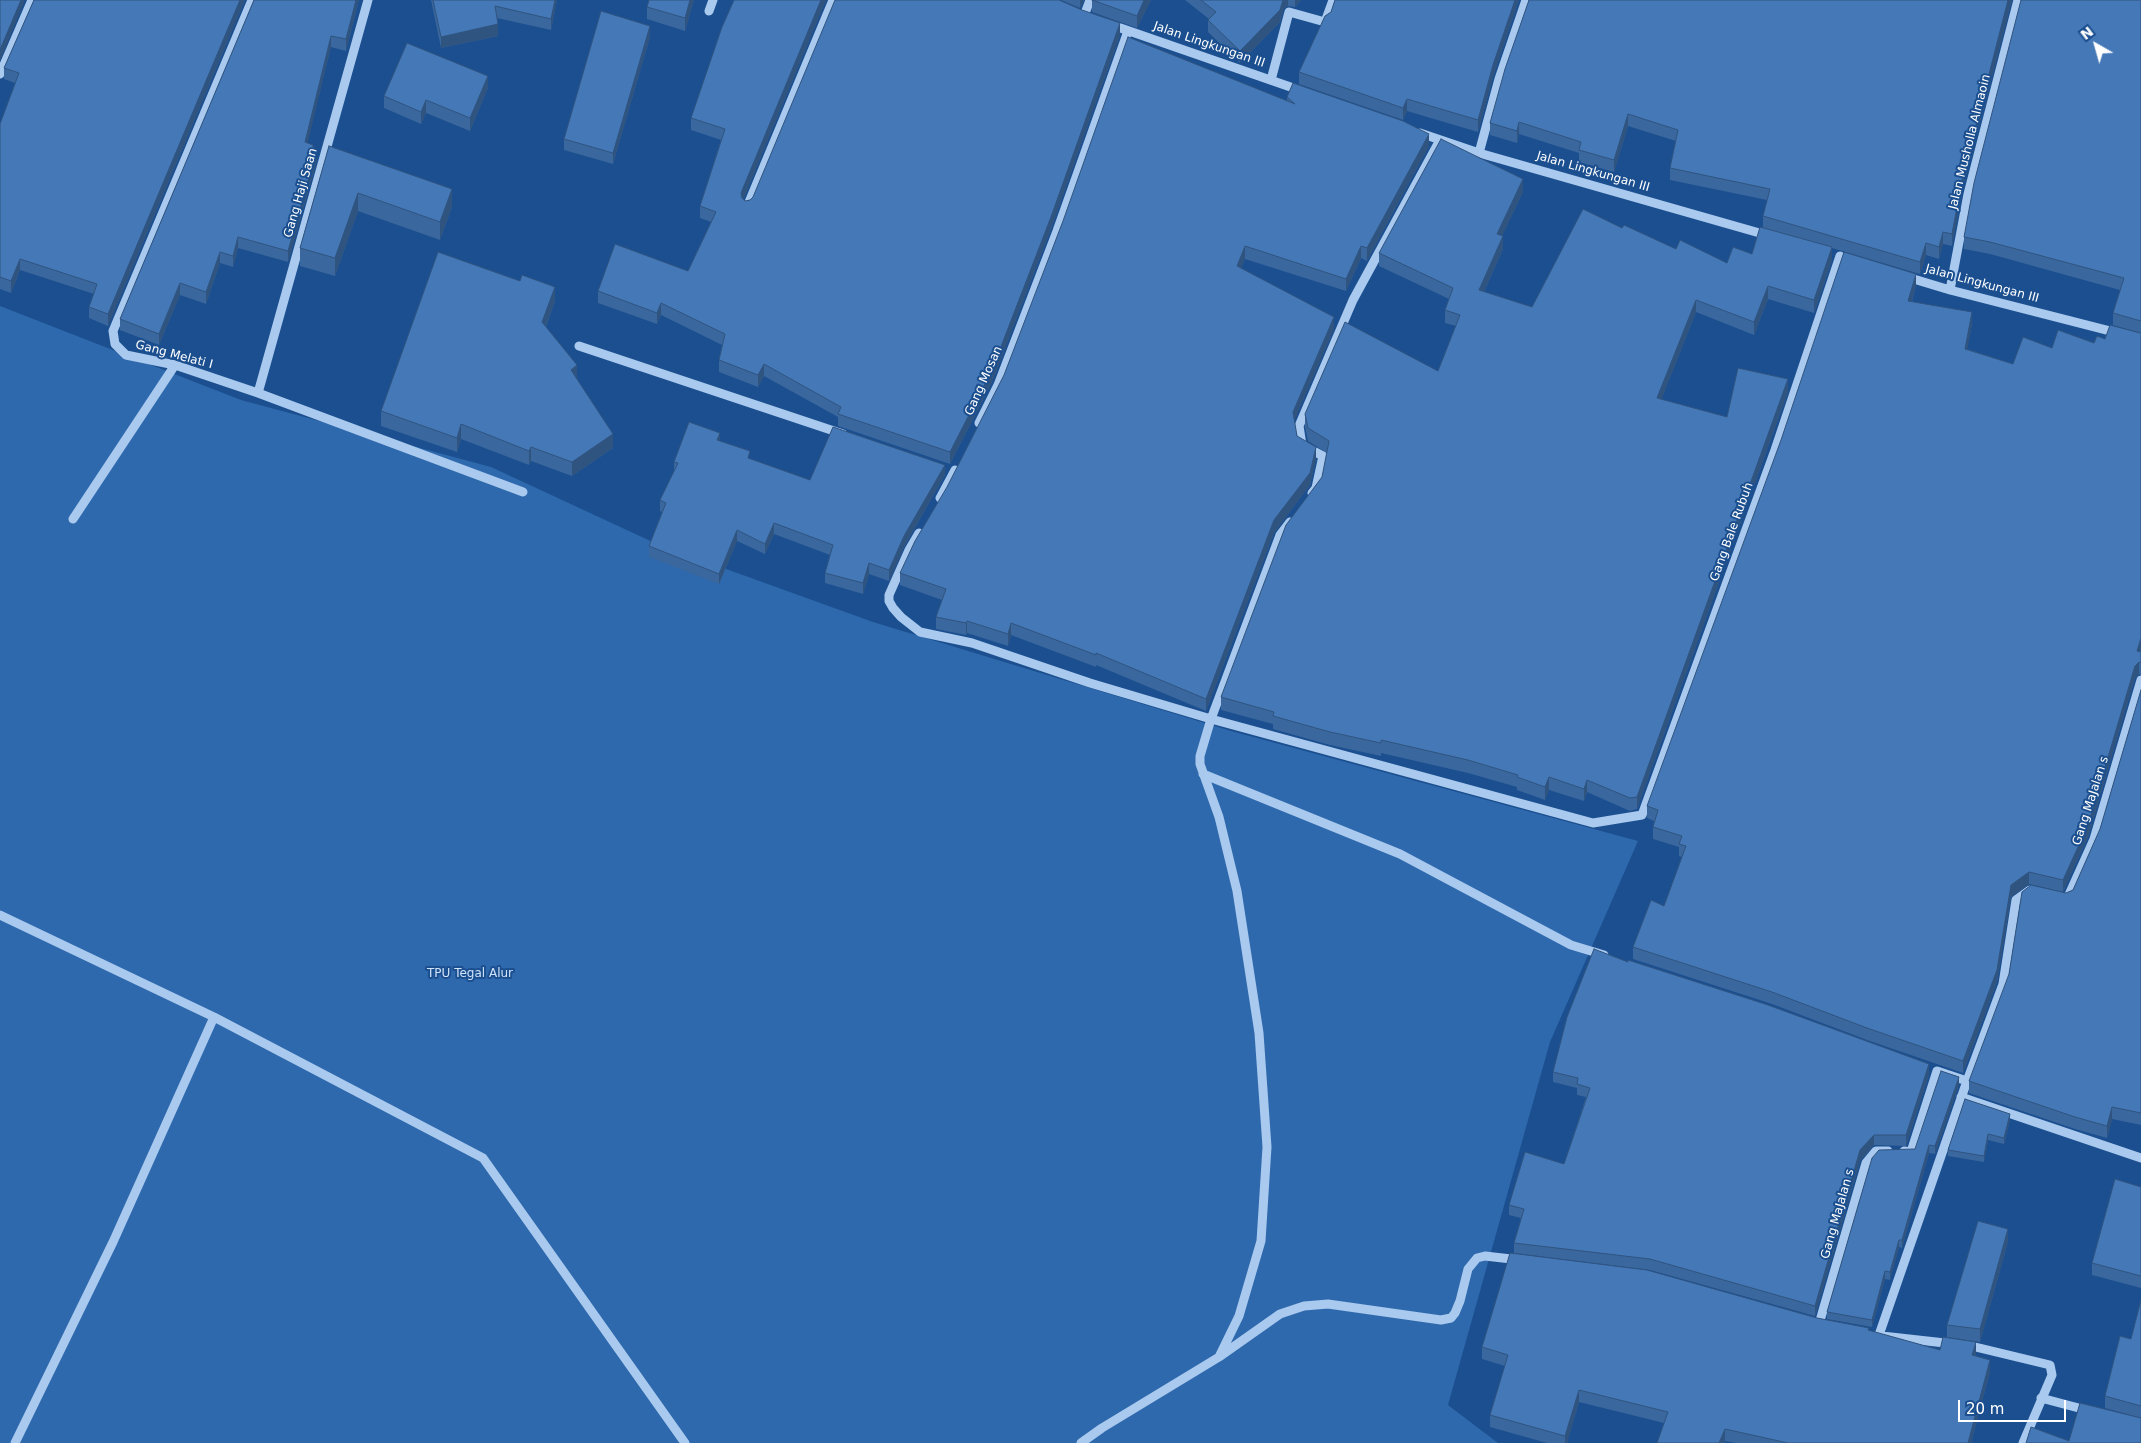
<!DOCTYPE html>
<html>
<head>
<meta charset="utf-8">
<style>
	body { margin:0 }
	#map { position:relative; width:2141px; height:1443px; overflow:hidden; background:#1b4f8f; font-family:"DejaVu Sans",sans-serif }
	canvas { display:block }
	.north { position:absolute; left:2071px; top:20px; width:50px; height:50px; -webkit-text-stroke:4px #1b4f8f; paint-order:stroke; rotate:322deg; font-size:14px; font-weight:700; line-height:20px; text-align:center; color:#fff }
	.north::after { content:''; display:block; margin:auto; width:18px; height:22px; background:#fff; clip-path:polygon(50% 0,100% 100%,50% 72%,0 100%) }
	.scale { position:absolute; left:1958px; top:1400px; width:108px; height:22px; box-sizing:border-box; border:2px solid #fff; border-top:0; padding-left:6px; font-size:15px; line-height:18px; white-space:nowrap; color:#fff; -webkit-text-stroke:4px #1b4f8f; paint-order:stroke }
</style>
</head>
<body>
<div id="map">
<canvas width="2141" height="1443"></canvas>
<div class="north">N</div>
<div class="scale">20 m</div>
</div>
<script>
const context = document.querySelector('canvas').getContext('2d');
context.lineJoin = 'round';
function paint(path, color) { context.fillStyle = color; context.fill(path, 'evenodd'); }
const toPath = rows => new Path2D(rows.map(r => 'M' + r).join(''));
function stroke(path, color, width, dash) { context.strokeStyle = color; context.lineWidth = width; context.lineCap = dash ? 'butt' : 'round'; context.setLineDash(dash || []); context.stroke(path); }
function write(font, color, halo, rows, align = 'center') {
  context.font = font + ' "DejaVu Sans",sans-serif'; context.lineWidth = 4; context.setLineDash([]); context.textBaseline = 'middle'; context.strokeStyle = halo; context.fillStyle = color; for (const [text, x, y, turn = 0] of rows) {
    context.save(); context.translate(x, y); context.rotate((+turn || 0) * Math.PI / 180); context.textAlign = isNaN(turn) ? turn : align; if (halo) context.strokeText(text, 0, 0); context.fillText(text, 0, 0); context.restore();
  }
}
const green = toPath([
	[0,306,241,400,491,467,657,544,873,622,1231,731,1638,841,1550,1042,1448,1405,1498,1443,0,1443]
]);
const minor = toPath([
	[252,0,113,331,115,344,126,355,175,365,258,393,523,492],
	[709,11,713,0],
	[1084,16,1090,0],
	[1109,24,1302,91],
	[0,74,32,0],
	[1271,80,1289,12,1325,22,1333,0],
	[1420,133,1479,153,1770,236],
	[1479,153,1499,79,1526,0],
	[747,207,833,0],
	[1907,277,1950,290,2141,339],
	[1950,290,1968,194,2018,0],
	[579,346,843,434],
	[258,393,368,0],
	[979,423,998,385,1057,231,1128,31],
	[1312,493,1316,488,1323,456,1302,445,1299,426,1353,300,1440,140],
	[940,498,955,470],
	[73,519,175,365],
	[1290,522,1280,535,1211,719,1593,823,1642,815,1775,450,1840,256],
	[919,533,909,550,889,595,889,601,893,608,901,617,920,632,972,643,1090,683,1211,719,1200,756,1200,764,1219,817,1237,891,1259,1033,1267,1147,1261,1241,1239,1316,1219,1357],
	[1203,774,1400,854,1571,945,1604,955],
	[2067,899,2094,839,2141,680],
	[0,915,214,1017,483,1158,685,1443],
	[1961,1097,2141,1158],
	[1904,1151,1911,1152,1937,1071,1967,1081,2003,984,2016,900,2030,890],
	[1819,1324,1866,1163,1876,1151,1888,1151],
	[1879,1335,1967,1081],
	[1882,1336,1954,1344],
	[1967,1345,2050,1365,2052,1375,2023,1443],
	[2041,1398,2090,1411],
	[15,1443,113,1242,214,1017],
	[1081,1443,1102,1428,1219,1357,1280,1314,1304,1306,1328,1304,1441,1320,1451,1318,1455,1313,1460,1301,1468,1269,1477,1258,1485,1256,1520,1260]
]);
const wall = toPath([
	[34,0,245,0,108,326,89,318,89,307,94,294,20,270,11,293,0,289,0,124,15,83,4,79,4,68],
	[254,0,359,0,346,51,331,47,307,143,313,147,317,160,288,262,238,248,233,267,220,263,206,304,180,295,159,345,120,330,120,319],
	[431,0,557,0,551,30,497,18,498,36,441,48],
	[694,0,685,31,647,19,647,7],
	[826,0,743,200,745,201,750,200,1120,35,1051,229,992,382,950,464,838,426,838,417,764,376,758,387,719,372,719,360,722,345,661,315,657,324,598,303,598,291,688,271,711,222,700,218,700,206,721,140,691,130,691,118],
	[1061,0,1084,0,1080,8],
	[1092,0,1151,0,1137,28,1092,12],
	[1185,0,1301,0,1295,7,1288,6,1284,8,1280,22,1240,63,1208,32,1208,20,1209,19],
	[1335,0,1519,0,1493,77,1478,132,1407,111,1403,120,1299,84,1299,72,1331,12],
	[1529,0,2012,0,1962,192,1952,246,1943,244,1939,259,1926,255,1920,274,1832,248,1832,260,1814,313,1768,299,1754,335,1696,312,1661,400,1727,417,1788,392,1637,809,1630,811,1587,792,1584,801,1549,790,1545,800,1517,790,1517,787,1468,773,1381,753,1381,756,1330,745,1273,729,1273,724,1221,710,1221,697,1322,477,1327,453,1308,441,1305,427,1305,414,1438,371,1456,326,1445,323,1445,310,1449,299,1379,266,1379,253,1523,192,1502,236,1503,249,1484,292,1532,307,1622,228,1676,249,1727,263,1752,254,1763,228,1763,216,1767,200,1670,180,1670,168,1676,141,1628,126,1614,172,1579,162,1579,153,1519,134,1517,143,1490,135,1490,123],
	[2141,0,2141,675,2139,674,2135,678,2088,837,2063,892,2029,884,2011,897,1997,982,1963,1073,1867,1040,1772,1004,1633,959,1633,947,1664,906,1682,857,1679,856,1679,847,1653,839,1653,827,1654,821,1647,818,1647,806,1916,286,1912,301,1972,324,1967,349,2013,364,2052,348,2094,343,2105,339,2141,333,2113,325,2113,313,2120,290,1990,254,1964,249,1964,237],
	[650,37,613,164,564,150,564,139],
	[488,88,470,131,426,113,421,124,384,108,384,96],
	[1287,97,1429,146,1367,261,1361,258,1346,291,1245,259,1241,268,1334,329,1294,421,1297,436,1316,459,1310,485,1274,533,1206,711,1096,665,1096,667,1011,635,1008,646,967,633,966,635,936,629,936,617,942,600,900,585,900,573,1287,101],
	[329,146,452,207,440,240,358,211,335,276,300,266,300,248],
	[555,301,546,327,577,379,613,448,572,476,531,461,529,465,461,439,457,452,381,426,381,411],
	[720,441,750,459,810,480,945,475,904,547,889,581,869,574,863,594,825,583,825,573,830,555,774,534,765,554,737,541,719,584,649,557,649,546,662,512,660,511,660,500,674,471,674,462],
	[2141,690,2141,1125,2112,1119,2107,1138,2075,1129,1969,1093,1969,1081,2066,893,2073,890,2100,829],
	[1553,1072,1929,1075,1906,1146,1874,1145,1860,1161,1815,1316,1650,1270,1514,1253,1514,1243,1521,1218,1509,1215,1509,1205,1564,1164,1586,1097,1577,1095,1577,1088,1553,1082],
	[1959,1085,1935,1154,1929,1153,1902,1248,1899,1247,1890,1280,1885,1279,1872,1327,1827,1319,1827,1312,1915,1149],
	[2010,1120,2004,1144,1988,1140,1984,1162,1948,1156,1948,1150],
	[2141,1187,2141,1288,2092,1275,2092,1263],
	[2008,1242,1980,1342,1947,1337,1947,1325],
	[2141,1300,2141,1418,2105,1408,2105,1396,2131,1339],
	[1817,1318,1869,1331,1940,1350,1976,1354,1976,1356,1990,1372,1971,1443,1736,1443,1725,1441,1724,1443,1657,1443,1664,1423,1579,1402,1567,1443,1547,1443,1490,1427,1490,1415,1505,1366,1482,1359,1482,1347]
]);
const shadedWall = toPath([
	[21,0,25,0,0,61,0,50],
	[240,0,245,0,108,326,108,314],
	[356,0,359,0,346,51,346,39],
	[555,0,557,0,551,30,551,19],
	[690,0,694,0,685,31,685,18],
	[821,0,826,0,741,205,741,193],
	[1080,0,1084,0,1080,8],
	[1144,0,1151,0,1137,28,1137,16],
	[1283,0,1288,0,1288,6,1284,8,1280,22,1240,63,1240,51],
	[1295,0,1301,0,1295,7],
	[1515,0,1519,0,1493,77,1478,132,1478,120,1493,65],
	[2008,0,2012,0,1962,192,1952,246,1952,234,1962,180],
	[1120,23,1120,35,1051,229,992,382,950,464,950,452],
	[498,24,498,36,441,48,441,37],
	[650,26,650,37,613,164,613,153],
	[331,36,331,47,305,154,305,142],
	[488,76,488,88,470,131,470,118],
	[1407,99,1407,111,1403,120,1403,108],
	[426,100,426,113,421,124,421,112],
	[1628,114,1628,126,1614,172,1614,160],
	[1519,122,1519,134,1517,143,1517,131],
	[1429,134,1429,146,1367,261,1367,248],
	[317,149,317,160,288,262,288,251],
	[1523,179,1523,192,1497,247,1497,234],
	[452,189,452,207,440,240,440,222],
	[358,193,358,211,335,276,335,258],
	[1943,232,1943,244,1939,259,1939,247],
	[1503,236,1503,249,1479,303,1479,290],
	[238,237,238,248,233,267,233,256],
	[1926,243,1926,255,1920,274,1920,262],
	[1245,246,1245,259,1237,278,1237,266],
	[1361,246,1361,258,1346,291,1346,279],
	[1832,247,1832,260,1814,313,1814,300],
	[220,252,220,263,206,304,206,292],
	[20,259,20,270,11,293,11,281],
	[1916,274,1916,286,1908,313,1908,301],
	[180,283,180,295,159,345,159,334],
	[1768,286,1768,299,1754,335,1754,322],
	[555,287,555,301,542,337,542,322],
	[1696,300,1696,312,1657,411,1657,398],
	[661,303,661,315,657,324,657,313],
	[1972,312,1972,324,1965,361,1965,349],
	[1334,317,1334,329,1293,424,1293,412],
	[764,364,764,376,758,387,758,375],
	[577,365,577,379,571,370],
	[1788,379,1788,392,1637,809,1637,797],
	[461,424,461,439,457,452,457,438],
	[720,433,720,443,717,440],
	[613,434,613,448,572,476,572,462],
	[531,447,531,461,529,465,529,451],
	[1316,447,1316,459,1310,485,1274,533,1206,711,1206,699,1274,520],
	[945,465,945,475,904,547,889,581,889,570,904,536],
	[774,523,774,534,765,554,765,544],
	[737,530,737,541,719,584,719,574],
	[869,563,869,574,863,594,863,583],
	[967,621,967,633,966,635,966,623],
	[1011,623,1011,635,1008,646,1008,634],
	[2141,638,2141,650,2137,663,2137,651],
	[2139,662,2139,674,2135,678,2088,837,2063,892,2063,880,2135,666],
	[1549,777,1549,790,1545,800,1545,787],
	[1587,780,1587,792,1584,801,1584,789],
	[2029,872,2029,884,2011,897,1997,982,1963,1073,1963,1061,2011,885],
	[1929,1064,1929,1075,1906,1146,1906,1135],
	[1959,1077,1959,1085,1935,1154,1935,1146],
	[2112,1107,2112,1119,2107,1138,2107,1126],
	[2010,1114,2010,1120,2004,1144,2004,1138],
	[1988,1134,1988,1140,1984,1162,1984,1156],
	[1874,1135,1874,1145,1860,1161,1815,1316,1815,1306,1860,1150],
	[1929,1145,1929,1153,1902,1248,1902,1240],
	[2008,1229,2008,1242,1980,1342,1980,1329],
	[1899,1240,1899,1247,1890,1280,1890,1272],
	[1885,1271,1885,1279,1872,1327,1872,1320],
	[1976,1342,1976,1354,1972,1367,1972,1355],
	[1990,1360,1990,1372,1971,1443,1968,1443],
	[1579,1390,1579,1402,1567,1443,1565,1443,1565,1436],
	[1725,1429,1725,1441,1724,1443,1719,1443]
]);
const building = toPath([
	[0,0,21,0,0,50,0,0],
	[34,0,240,0,108,314,89,307,97,284,20,259,11,281,0,277,0,124,19,73,4,68,34,0],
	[254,0,356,0,346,39,331,36,305,142,313,145,313,147,317,149,288,251,238,237,233,256,220,252,206,292,180,283,159,334,120,319,254,0],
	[433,0,555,0,551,19,495,6,498,24,441,37,433,0],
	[649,0,690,0,685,18,647,7,649,0],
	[734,0,821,0,741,193,742,198,745,201,750,200,753,197,835,0,1059,0,1082,10,1120,23,1051,217,992,370,950,452,838,414,841,407,764,364,758,375,719,360,725,334,661,303,657,313,598,291,615,244,688,271,716,212,700,206,725,129,691,118,722,27,734,0],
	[1092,0,1144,0,1137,16,1092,0],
	[1201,0,1283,0,1280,10,1240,51,1208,20,1216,12,1201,0],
	[1335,0,1515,0,1493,65,1478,120,1407,99,1403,108,1299,72,1325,16,1331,12,1335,0],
	[1529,0,2008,0,1962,180,1952,234,1943,232,1939,247,1926,243,1920,262,1763,216,1770,189,1670,168,1678,130,1628,114,1614,160,1579,150,1581,142,1519,122,1517,131,1490,123,1505,69,1529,0],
	[2021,0,2141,0,2141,321,2113,313,2124,278,1990,242,1964,237,1974,183,2021,0],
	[601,11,650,26,613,153,564,139,601,11],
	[1128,37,1295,104,1287,97,1293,83,1403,121,1429,134,1367,248,1361,246,1346,279,1245,246,1237,266,1334,317,1293,412,1297,436,1316,447,1310,473,1274,520,1206,699,1096,653,1096,655,1011,623,1008,634,967,621,966,623,936,617,946,589,900,573,915,541,947,487,1004,375,1063,221,1128,37],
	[407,43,488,76,470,118,426,100,421,112,384,96,407,43],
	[1441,139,1523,179,1497,234,1503,236,1479,290,1532,307,1583,209,1622,228,1624,225,1676,249,1680,240,1727,263,1733,247,1752,254,1760,227,1832,247,1814,300,1768,286,1754,322,1696,300,1657,398,1727,417,1738,368,1788,379,1637,797,1630,798,1587,780,1584,789,1549,777,1545,787,1517,777,1518,775,1468,760,1381,740,1381,743,1330,732,1273,716,1274,712,1221,697,1286,525,1322,477,1329,441,1308,428,1305,414,1345,322,1438,371,1460,315,1445,310,1453,288,1379,253,1441,139],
	[329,146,452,189,440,222,358,193,335,258,300,248,329,146],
	[438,252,520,281,522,275,555,287,542,322,577,365,571,370,613,434,572,462,531,447,529,451,461,424,457,438,381,411,438,252],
	[1844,252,1916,274,1908,301,1972,312,1965,349,2013,364,2023,337,2052,348,2058,330,2094,343,2097,336,2105,339,2110,325,2140,333,2141,333,2141,638,2137,651,2141,652,2141,663,2139,662,2135,666,2088,825,2063,880,2029,872,2011,885,1997,970,1963,1061,1867,1028,1772,992,1633,947,1651,900,1664,906,1686,846,1679,844,1682,836,1653,827,1658,810,1647,806,1781,440,1844,252],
	[689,422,720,433,717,440,750,451,748,458,810,480,833,427,945,465,904,536,889,570,869,563,863,583,825,573,833,545,774,523,765,544,737,530,719,574,649,546,666,503,660,500,678,463,674,462,689,422],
	[2141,690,2141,1113,2112,1107,2107,1126,2075,1117,1969,1081,2009,974,2022,892,2031,885,2066,893,2073,890,2100,829,2141,690],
	[1594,949,1628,962,1628,960,1768,1005,1929,1064,1906,1135,1874,1135,1860,1150,1815,1306,1650,1259,1514,1243,1524,1209,1509,1205,1525,1152,1564,1164,1590,1088,1577,1084,1578,1078,1553,1072,1567,1017,1594,949],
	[1941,1071,1959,1077,1935,1146,1929,1145,1902,1240,1899,1240,1890,1272,1885,1271,1872,1320,1827,1312,1872,1158,1879,1150,1915,1149,1941,1071],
	[1965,1099,2010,1114,2004,1138,1988,1134,1984,1156,1948,1150,1965,1099],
	[2115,1179,2141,1187,2141,1276,2092,1263,2115,1179],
	[1978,1221,2008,1229,1980,1329,1947,1325,1978,1221],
	[1510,1253,1647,1270,1817,1318,1869,1328,1868,1330,1940,1350,1943,1337,1976,1342,1972,1355,1990,1360,1968,1443,1788,1443,1725,1429,1719,1443,1657,1443,1668,1412,1579,1390,1565,1436,1490,1415,1508,1355,1482,1347,1510,1253],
	[2141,1300,2141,1406,2105,1396,2120,1336,2131,1339,2141,1300],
	[2080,1403,2141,1418,2141,1443,2026,1443,2031,1427,2069,1441,2080,1403]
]);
const streetNames = [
	["Jalan Lingkungan III",1209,45,19],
	["Jalan Musholla Almaoin",1970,142,-76],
	["Jalan Lingkungan III",1593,172,16],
	["Gang Haji Saan",301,193,-74],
	["Jalan Lingkungan III",1982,284,15],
	["Gang Melati I",174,355,15],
	["Gang Mosan",984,381,-66],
	["Gang Bale Rubuh",1732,532,-70],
	["Gang MaJalan s",2091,801,-72],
	["Gang MaJalan s",1838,1214,-74]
];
const parkNames = [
	["TPU Tegal Alur",470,974]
];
paint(green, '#2e69ad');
stroke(minor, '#a9c9ee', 9);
paint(wall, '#3a679d');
paint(shadedWall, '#305480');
paint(building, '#4478b7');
stroke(building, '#305480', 1);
write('12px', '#fff', '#1b4f8f', streetNames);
write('12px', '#cfe3fa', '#1b4f8f', parkNames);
</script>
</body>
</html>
